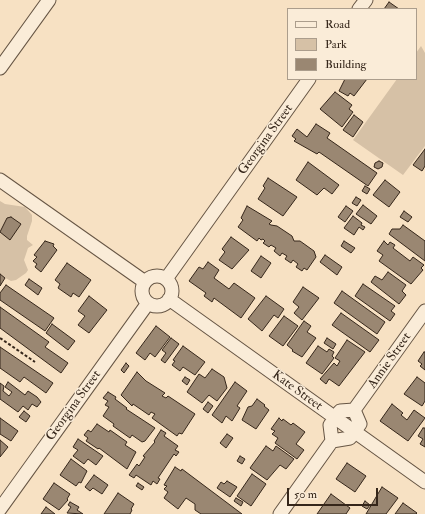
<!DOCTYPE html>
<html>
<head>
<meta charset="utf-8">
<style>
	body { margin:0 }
	#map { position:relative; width:425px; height:514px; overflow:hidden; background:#f7e1c3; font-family:"IM FELL Double Pica",serif }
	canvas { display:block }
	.legend { position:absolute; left:287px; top:8px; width:130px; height:72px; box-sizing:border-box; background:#faecd8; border:1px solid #ab9d8c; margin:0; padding:5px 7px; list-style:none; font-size:12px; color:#35261a }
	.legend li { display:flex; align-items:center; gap:8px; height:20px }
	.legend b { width:20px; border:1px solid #ab9d8c }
	.scale { position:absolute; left:287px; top:488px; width:91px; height:18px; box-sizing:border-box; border:2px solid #35261a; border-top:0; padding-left:5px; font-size:12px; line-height:14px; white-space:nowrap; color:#35261a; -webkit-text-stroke:3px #faecd8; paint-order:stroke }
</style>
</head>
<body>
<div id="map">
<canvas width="425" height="514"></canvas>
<ul class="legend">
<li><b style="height:5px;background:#faecd8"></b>Road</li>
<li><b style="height:11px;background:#d6c1a6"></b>Park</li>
<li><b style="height:11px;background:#9a8772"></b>Building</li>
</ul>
<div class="scale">50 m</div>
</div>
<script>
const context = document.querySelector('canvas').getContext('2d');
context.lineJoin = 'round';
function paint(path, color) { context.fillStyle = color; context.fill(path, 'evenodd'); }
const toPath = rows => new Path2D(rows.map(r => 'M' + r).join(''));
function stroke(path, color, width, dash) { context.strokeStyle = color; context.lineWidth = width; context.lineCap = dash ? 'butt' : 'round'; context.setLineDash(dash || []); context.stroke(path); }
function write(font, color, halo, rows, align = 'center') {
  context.font = font + ' "IM FELL Double Pica",serif'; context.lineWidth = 3; context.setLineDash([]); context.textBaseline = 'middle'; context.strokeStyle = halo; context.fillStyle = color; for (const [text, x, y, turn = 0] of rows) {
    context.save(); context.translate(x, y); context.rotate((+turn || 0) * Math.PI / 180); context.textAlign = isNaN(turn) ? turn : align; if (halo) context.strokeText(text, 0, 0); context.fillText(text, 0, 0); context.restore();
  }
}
const green = toPath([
	[421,46,425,53,425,146,403,175,353,140,397,79,416,79,416,53],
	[0,201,5,204,25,207,32,215,32,221,27,236,27,240,33,245,28,248,24,260,28,270,26,273,16,280,11,281,0,275]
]);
const building = toPath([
	[389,2,399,9,384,9,389,2],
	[345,79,367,79,354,96,350,93,348,96,339,91,345,79],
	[335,92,352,105,349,109,353,112,342,127,320,109,335,92],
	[354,115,363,122,353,137,343,130,354,115],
	[316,124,330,133,327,138,377,173,368,186,319,152,317,154,294,141,296,139,292,136,297,129,307,137,316,124],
	[425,149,425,166,422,171,413,165,425,149],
	[379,161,383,163,382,167,378,169,374,167,375,163,379,161],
	[308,162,339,185,332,194,324,188,317,195,296,180,308,162],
	[268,178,297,197,283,216,258,199,265,188,263,186,268,178],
	[385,180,400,192,389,207,373,195,385,180],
	[365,186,370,189,367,194,362,191,365,186],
	[356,197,361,200,357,206,352,203,356,197],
	[363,205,377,216,371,224,356,214,363,205],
	[247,206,272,221,269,224,271,225,277,226,292,236,294,241,300,241,314,251,316,257,307,270,304,268,302,271,296,267,298,264,293,260,291,263,285,259,287,256,282,253,280,256,274,251,276,248,271,245,269,247,263,243,265,241,263,239,261,240,259,238,257,241,238,227,243,220,241,218,247,206],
	[346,206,353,211,345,222,338,217,346,206],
	[404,211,412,217,408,222,400,217,404,211],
	[353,216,362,223,361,225,365,227,363,230,359,227,354,235,344,228,353,216],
	[11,217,21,224,10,240,0,232,7,218,11,217],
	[403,225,425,241,425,261,389,234,392,229,400,229,403,225],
	[231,237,249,250,232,269,219,260,225,252,222,249,231,237],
	[45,241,54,244,53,246,57,250,41,272,35,267,37,264,33,261,37,257,34,255,45,241],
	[344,241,355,248,351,253,341,246,344,241],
	[384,241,388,245,390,242,395,245,393,248,410,261,413,257,424,265,421,268,423,270,411,284,379,261,383,255,377,251,384,241],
	[325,255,342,267,337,275,320,262,325,255],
	[261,256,271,263,261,278,251,271,261,256],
	[208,262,219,270,214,278,229,289,234,283,255,298,241,318,214,298,212,302,204,296,206,293,189,281,199,267,203,269,208,262],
	[67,263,91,280,79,297,73,293,71,297,58,288,60,284,55,280,67,263],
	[388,272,406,285,402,291,406,295,399,304,371,282,375,276,382,280,388,272],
	[0,274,5,278,0,286,0,274],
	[29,279,42,288,38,295,25,285,29,279],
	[363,284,395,306,391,311,395,314,390,321,355,296,363,284],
	[6,285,54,318,45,331,0,300,0,293,6,285],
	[303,287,319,298,302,320,294,313,299,307,293,302,303,287],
	[342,291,385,322,377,334,334,303,342,291],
	[89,296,107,310,89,333,78,325,85,316,78,311,89,296],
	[266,296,284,309,278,318,274,315,262,331,248,319,266,296],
	[0,307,49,342,45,347,68,363,61,373,0,328,0,307],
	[341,313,379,340,370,352,332,325,341,313],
	[284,316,298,326,283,346,269,336,284,316],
	[304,321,311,326,307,332,316,338,302,357,292,351,293,350,287,345,304,321],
	[52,324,75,341,68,350,46,333,52,324],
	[156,326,170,337,155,357,150,353,145,360,136,353,156,326],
	[171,338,179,344,165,363,161,360,166,353,162,350,171,338],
	[327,338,336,344,333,349,324,343,327,338],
	[347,340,365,352,339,386,329,379,326,384,320,379,334,363,337,366,340,361,335,358,347,340],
	[183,346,205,362,195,375,183,367,180,371,172,365,175,361,173,360,183,346],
	[318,346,327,352,329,349,334,352,332,356,334,358,322,374,306,363,318,346],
	[0,347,53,383,46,393,24,377,20,382,0,368,0,347],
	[424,352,425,352,425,370,420,366,422,364,418,361,424,352],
	[126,363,129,366,124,373,121,370,126,363],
	[212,369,224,377,227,388,217,401,209,395,202,403,187,392,199,374,205,378,212,369],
	[137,372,146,381,165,393,162,396,166,398,168,396,195,414,182,434,179,433,177,436,152,418,155,414,151,412,149,415,133,404,132,406,121,395,137,372],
	[185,377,190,380,187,385,182,381,185,377],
	[417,377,425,383,425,401,422,406,404,394,417,377],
	[8,382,25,395,28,391,37,397,41,402,37,407,32,404,28,410,23,406,18,412,0,399,0,383,4,386,3,391,9,396,12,392,5,387,8,382],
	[235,382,247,391,237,406,240,408,232,421,226,416,222,423,212,415,235,382],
	[108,392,116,397,115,399,127,408,126,409,155,428,145,441,142,442,132,435,130,438,113,426,114,424,103,416,109,407,105,405,108,401,103,398,108,392],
	[257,399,265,405,264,406,269,410,256,429,242,420,248,407,252,406,257,399],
	[208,402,213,406,208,413,203,409,208,402],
	[392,404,403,413,401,415,407,420,414,410,425,418,408,441,380,421,392,404],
	[24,411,30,416,26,422,19,417,24,411],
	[0,418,18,431,11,441,0,434,0,418],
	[279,418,282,421,283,419,291,425,293,423,305,432,296,444,304,450,297,459,275,443,278,438,272,434,275,431,271,429,279,418],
	[97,424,109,432,110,430,127,442,125,445,136,452,127,469,99,448,98,449,86,441,88,438,84,435,88,430,91,432,97,424],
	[423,428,425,428,425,447,420,444,423,439,418,436,423,428],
	[161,430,166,433,164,436,178,446,175,450,179,452,176,456,174,454,158,478,160,479,157,484,153,481,151,485,136,475,134,478,129,475,137,464,139,466,145,457,143,456,155,442,154,441,161,430],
	[227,434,233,438,226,448,220,443,227,434],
	[78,439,103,456,96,465,88,459,84,464,73,456,78,450,73,447,78,439],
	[0,440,8,447,0,457,0,440],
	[266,446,273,451,276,446,294,459,286,469,280,465,267,480,250,468,266,446],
	[240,456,245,459,242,464,237,461,240,456],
	[71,459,87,471,81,483,79,482,76,486,60,475,71,459],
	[347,463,366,476,355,492,336,479,347,463],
	[175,467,181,471,182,469,242,514,201,514,195,510,195,504,186,498,178,509,164,498,168,492,164,489,167,486,164,485,175,467],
	[252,474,266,484,251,506,237,496,252,474],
	[94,475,108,485,102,494,93,488,90,491,85,487,94,475],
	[227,481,237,487,230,497,217,488,221,482,224,484,227,481],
	[54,483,70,494,67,499,68,500,59,510,43,499,54,483],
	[138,483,144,487,142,490,136,486,138,483],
	[382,487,398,498,386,514,366,514,382,487],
	[118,493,134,504,131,509,132,510,130,514,104,514,118,493],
	[331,494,350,508,346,514,317,514,331,494],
	[236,498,243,502,241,506,234,501,236,498],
	[365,501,370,505,367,509,362,506,365,501],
	[70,502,79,507,77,510,83,514,67,513,71,507,68,505,70,502],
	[403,503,417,513,416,514,395,514,403,503],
	[46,507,55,514,41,514,46,507]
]);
const path = toPath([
	[0,338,35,362]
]);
const minor = toPath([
	[359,9,366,0],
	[0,68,49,0],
	[0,180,145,282],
	'142 291a15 15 0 1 1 30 0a15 15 0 1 1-30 0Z',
	[166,279,309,79],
	[169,299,425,482],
	[354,410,425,311],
	[354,410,360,424,350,438,332,441,330,425,340,411,354,410],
	[0,509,148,303],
	[280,514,332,441]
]);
const streetNames = [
	["Georgina Street",266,140,-54],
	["Annie Street",390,361,-55],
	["Kate Street",297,391,36],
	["Georgina Street",74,406,-54]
];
paint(green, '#d6c1a6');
paint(building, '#9a8772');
stroke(building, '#35261a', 1);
stroke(minor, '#654', 15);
stroke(path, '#35261a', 2, [3, 2]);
stroke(minor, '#faecd8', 13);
write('13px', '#35261a', '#faecd8', streetNames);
</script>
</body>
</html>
